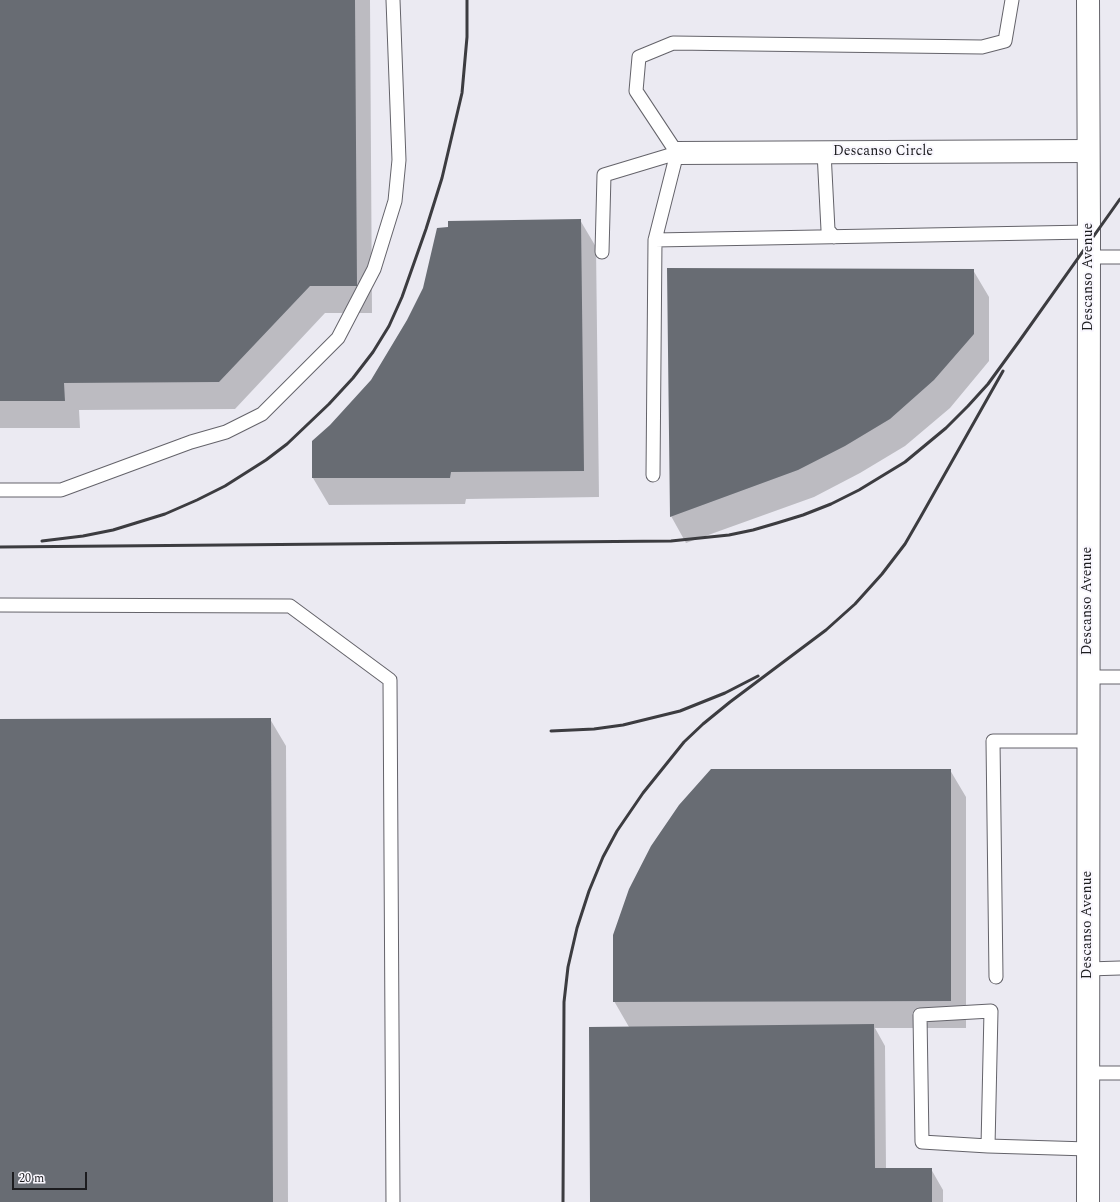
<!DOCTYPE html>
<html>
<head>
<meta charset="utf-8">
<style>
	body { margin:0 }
	#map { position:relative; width:1120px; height:1202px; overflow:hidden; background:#ebeaf2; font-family:Spectral,serif }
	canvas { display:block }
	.scale { position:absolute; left:12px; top:1172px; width:75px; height:18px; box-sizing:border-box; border:2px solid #1c1c1f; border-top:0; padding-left:5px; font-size:12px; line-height:14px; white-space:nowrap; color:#1c1c1f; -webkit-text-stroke:3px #f9f7fe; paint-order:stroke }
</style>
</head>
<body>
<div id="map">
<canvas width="1120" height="1202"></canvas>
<div class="scale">20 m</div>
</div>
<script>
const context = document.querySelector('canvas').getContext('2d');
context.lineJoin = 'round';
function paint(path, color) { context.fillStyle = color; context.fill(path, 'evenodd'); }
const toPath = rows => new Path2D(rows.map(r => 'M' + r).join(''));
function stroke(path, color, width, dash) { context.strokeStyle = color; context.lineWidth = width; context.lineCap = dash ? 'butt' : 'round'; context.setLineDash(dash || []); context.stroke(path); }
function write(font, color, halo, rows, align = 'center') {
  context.font = font + ' Spectral,serif'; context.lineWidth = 4; context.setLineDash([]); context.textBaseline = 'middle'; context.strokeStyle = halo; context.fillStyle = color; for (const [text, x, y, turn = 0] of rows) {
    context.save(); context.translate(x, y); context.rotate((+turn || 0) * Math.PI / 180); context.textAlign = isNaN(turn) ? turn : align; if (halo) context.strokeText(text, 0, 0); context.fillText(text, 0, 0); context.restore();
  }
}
const shadow = toPath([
	[0,0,370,0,372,313,325,313,235,409,79,410,80,428,0,428],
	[580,220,596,247,599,497,466,499,465,504,329,505,313,478],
	[973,270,989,297,989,361,950,408,905,446,860,473,814,497,686,543,671,516],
	[270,719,286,746,288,1202,0,1202,0,720],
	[950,770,966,797,966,1028,875,1028,885,1046,886,1169,931,1169,943,1190,943,1202,591,1202,629,1027,614,1001]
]);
const building = toPath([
	[0,0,355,0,357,286,310,286,219,382,64,383,65,401,0,401],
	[581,219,584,471,451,472,450,478,312,478,312,441,330,425,371,380,407,320,423,288,437,228,448,227,448,221],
	[667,268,974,269,974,334,934,380,890,419,845,446,798,470,670,517],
	[271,718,273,1202,0,1202,0,719],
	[711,769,951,769,951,1001,613,1002,613,935,629,889,651,846,679,805],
	[874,1024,875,1168,932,1168,932,1202,590,1202,589,1027]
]);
const service = toPath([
	[824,152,828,230,834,237],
	[655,240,1089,232],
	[602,252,604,175,677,153],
	[1089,257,1120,257],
	[653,475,655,240,677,153,636,91,639,57,673,43,982,47,1005,41,1012,0],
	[0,490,61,490,191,442,226,432,262,414,338,338,374,269,395,201,399,160,393,0],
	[0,605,290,606,390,680,393,1202],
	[1088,677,1120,677],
	[1088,969,1120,968],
	[996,977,993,741,1088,741],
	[1088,1073,1120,1073],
	[988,1146,922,1142,920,1015,991,1011,988,1146,1088,1149]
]);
const minor = toPath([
	[677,153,1088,151]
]);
const tertiary = toPath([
	[1088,1202,1089,232,1088,0]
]);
const rail = toPath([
	[42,541,83,536,113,530,165,514,197,500,225,486,266,460,287,444,329,404,353,378,373,352,389,326,402,297,426,229,442,178,462,93,467,37,467,0],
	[0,547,671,541,729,535,753,530,777,523,803,515,831,504,859,490,905,462,946,428,968,406,988,384,1020,340,1120,199],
	[551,731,594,729,623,725,680,711,725,693,758,676],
	[563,1202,564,1002,568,967,577,928,589,891,603,857,617,831,643,793,684,742,703,724,730,702,826,630,855,604,882,574,905,544,920,518,1003,371]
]);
const streetNames = [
	["Descanso Circle",883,152],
	["Descanso Avenue",1089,277,-90],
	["Descanso Avenue",1088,601,-90],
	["Descanso Avenue",1088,925,-90]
];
paint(shadow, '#0003');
paint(building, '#686c73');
stroke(service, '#64636a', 15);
stroke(minor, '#64636a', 24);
stroke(tertiary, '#64636a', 24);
stroke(service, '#fff', 13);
stroke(minor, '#fff', 22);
stroke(tertiary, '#fff', 22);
stroke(rail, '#3c3c40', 3);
write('14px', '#1c1c1f', '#f9f7fe', streetNames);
</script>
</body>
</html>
